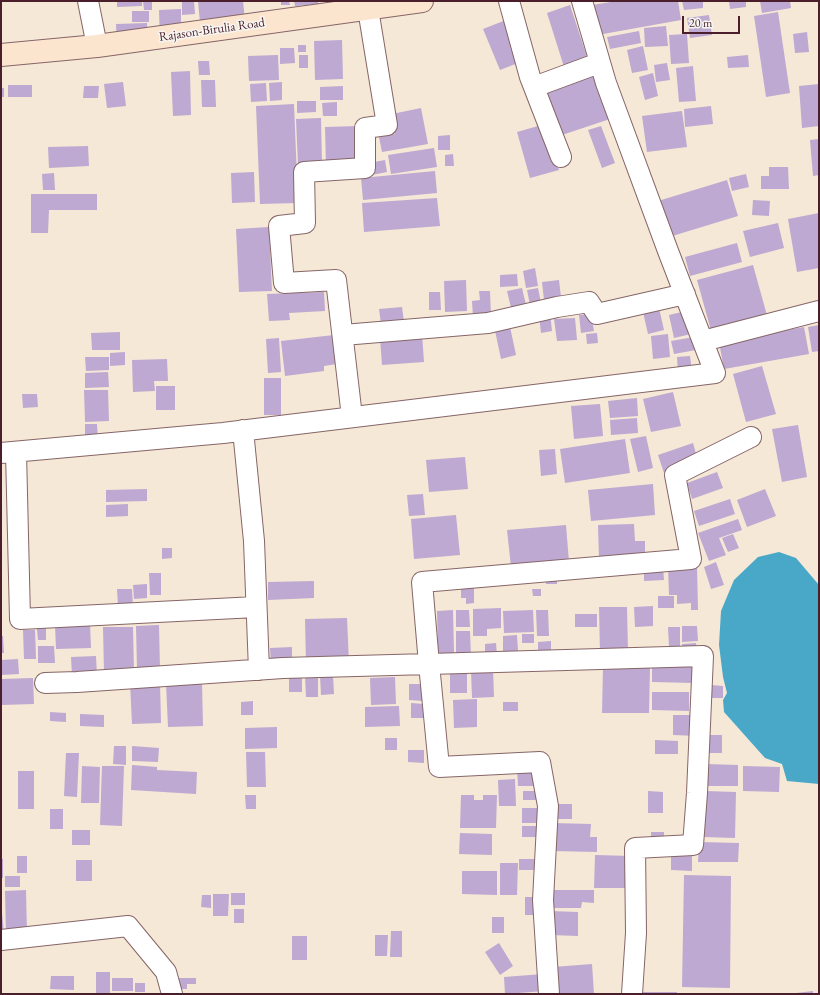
<!DOCTYPE html>
<html>
<head>
<meta charset="utf-8">
<style>
	body { margin:0 }
	#map { position:relative; width:820px; height:995px; overflow:hidden; background:#f5e8d6; font-family:"EB Garamond",serif }
	canvas { display:block }
	.frame { position:absolute; inset:0; border:2px solid #4a1f2b; pointer-events:none }
	.scale { position:absolute; left:682px; top:16px; width:58px; height:18px; box-sizing:border-box; border:2px solid #4a1f2b; border-top:0; padding-left:5px; font-size:12px; line-height:14px; white-space:nowrap; color:#4a1f2b; -webkit-text-stroke:3px #f6f6f2; paint-order:stroke }
</style>
</head>
<body>
<div id="map">
<canvas width="820" height="995"></canvas>
<div class="frame"></div>
<div class="scale">20 m</div>
</div>
<script>
const context = document.querySelector('canvas').getContext('2d');
context.lineJoin = 'round';
function paint(path, color) { context.fillStyle = color; context.fill(path, 'evenodd'); }
const toPath = rows => new Path2D(rows.map(r => 'M' + r).join(''));
function stroke(path, color, width, dash) { context.strokeStyle = color; context.lineWidth = width; context.lineCap = dash ? 'butt' : 'round'; context.setLineDash(dash || []); context.stroke(path); }
function write(font, color, halo, rows, align = 'center') {
  context.font = font + ' "EB Garamond",serif'; context.lineWidth = 3; context.setLineDash([]); context.textBaseline = 'middle'; context.strokeStyle = halo; context.fillStyle = color; for (const [text, x, y, turn = 0] of rows) {
    context.save(); context.translate(x, y); context.rotate((+turn || 0) * Math.PI / 180); context.textAlign = isNaN(turn) ? turn : align; if (halo) context.strokeText(text, 0, 0); context.fillText(text, 0, 0); context.restore();
  }
}
const water = toPath([
	[779,552,796,558,819,585,819,784,787,781,782,764,765,758,724,712,723,700,727,693,723,677,719,645,721,611,734,580,758,557]
]);
const building = toPath([
	[117,1,142,1,142,6,117,7],
	[143,1,152,1,152,10,144,10],
	[182,1,194,1,195,14,182,15],
	[198,1,243,1,246,30,201,34],
	[281,1,289,1,290,5,281,5],
	[294,1,318,1,318,4,295,6],
	[617,1,678,1,681,20,592,36,586,6],
	[682,1,703,1,703,8,684,10],
	[729,1,746,1,746,7,730,9],
	[760,1,790,1,791,8,762,13],
	[570,5,589,63,565,70,547,13],
	[181,9,181,43,160,44,159,10],
	[132,11,149,11,149,22,132,22],
	[778,12,790,93,766,97,754,16],
	[709,15,712,35,690,38,687,18],
	[506,20,523,61,500,70,483,29],
	[147,23,148,46,117,47,116,24],
	[666,26,668,46,645,47,644,28],
	[639,31,641,43,610,49,607,37],
	[807,32,809,52,795,53,793,34],
	[687,34,689,63,671,64,669,35],
	[342,40,343,79,315,80,314,41],
	[298,45,306,45,306,52,298,52],
	[643,46,648,70,632,73,627,50],
	[280,48,294,48,295,63,280,64],
	[278,55,279,80,249,81,248,56],
	[299,55,308,55,308,68,299,68],
	[748,55,749,67,728,68,727,57],
	[198,61,209,61,210,75,199,75],
	[667,63,670,80,656,82,654,65],
	[693,66,696,101,679,102,676,68],
	[597,68,613,118,562,135,545,85],
	[190,71,191,115,173,116,171,72],
	[653,73,658,96,645,100,639,77],
	[201,80,215,80,216,107,202,107],
	[123,82,126,106,107,108,104,84],
	[282,82,282,100,270,101,269,83],
	[266,83,267,101,251,102,250,84],
	[819,84,819,126,802,128,799,86],
	[8,85,32,85,32,97,8,97],
	[84,86,99,86,98,98,83,98],
	[343,86,343,100,320,100,320,87],
	[1,88,4,88,4,97,1,97],
	[297,101,316,101,316,112,297,113],
	[337,102,337,116,323,116,322,103],
	[294,104,298,203,260,204,256,106],
	[711,106,713,124,685,127,684,109],
	[421,108,428,144,382,152,379,137,395,134,392,114],
	[682,111,687,147,647,152,642,116],
	[321,118,322,164,298,165,296,119],
	[545,124,559,170,530,178,517,132],
	[358,126,359,166,326,167,325,127],
	[601,126,615,163,602,168,588,130],
	[450,135,450,150,438,150,438,136],
	[819,139,819,175,813,176,810,140],
	[88,146,89,166,49,168,48,147],
	[434,148,437,167,391,174,388,155],
	[453,154,454,166,445,166,445,155],
	[385,160,387,172,372,175,369,163],
	[769,167,788,167,789,189,761,189,761,176,769,176],
	[435,171,437,193,363,200,361,178],
	[254,172,255,202,232,203,231,173],
	[54,173,55,190,43,190,42,174],
	[746,174,749,187,732,191,729,178],
	[727,180,738,216,669,237,658,201],
	[31,194,97,194,97,210,49,210,48,233,31,233],
	[437,198,440,226,364,232,362,203],
	[753,200,770,201,769,216,752,215],
	[819,213,819,268,797,272,788,219],
	[778,223,784,248,750,257,743,231],
	[269,227,272,291,239,292,236,229],
	[737,243,742,262,690,276,685,257],
	[753,265,768,319,712,334,697,280],
	[535,268,538,286,526,288,523,271],
	[517,274,518,286,500,287,500,275],
	[466,280,467,311,445,312,444,281],
	[559,280,561,297,544,300,542,282],
	[522,288,527,309,512,312,507,291],
	[538,288,541,303,530,305,527,290],
	[479,291,490,291,491,317,473,317,472,301,480,300],
	[324,292,325,311,289,313,290,320,269,321,267,294],
	[429,292,440,292,441,310,429,310],
	[402,307,404,322,381,324,379,309],
	[659,308,664,330,648,334,643,312],
	[686,311,691,334,674,338,669,315],
	[550,313,552,331,541,333,539,315],
	[591,314,594,331,581,333,579,315],
	[575,318,577,340,557,341,554,319],
	[509,322,516,355,501,359,494,326],
	[819,325,819,351,812,352,808,327],
	[804,327,809,354,724,369,719,342],
	[120,332,120,350,92,350,91,333],
	[597,333,598,343,587,344,586,334],
	[422,334,424,362,382,365,380,338],
	[668,334,670,357,653,359,651,336],
	[334,335,337,364,324,366,324,371,285,376,281,341],
	[694,337,696,350,674,354,671,341],
	[279,338,281,372,268,373,266,339],
	[125,352,125,365,110,366,110,353],
	[690,356,692,372,678,373,677,357],
	[85,357,109,357,109,370,86,371],
	[167,359,168,381,154,381,155,391,133,392,132,360],
	[762,366,776,414,746,422,733,374],
	[108,372,109,387,85,388,85,373],
	[264,378,281,378,281,415,264,415],
	[156,386,175,386,175,410,156,410],
	[84,390,108,390,109,421,85,422],
	[673,392,681,426,651,432,643,399],
	[22,394,37,394,38,407,23,408],
	[637,398,638,416,610,418,608,401],
	[600,404,603,436,574,439,571,406],
	[637,418,638,433,611,435,610,420],
	[85,424,97,424,98,439,85,439],
	[798,425,807,477,782,482,772,429],
	[646,436,653,468,638,472,630,439],
	[625,439,630,473,565,483,560,449],
	[693,443,698,461,664,473,658,455],
	[555,449,557,474,541,476,539,450],
	[465,457,468,489,429,492,426,460],
	[717,472,723,488,692,499,687,483],
	[653,484,655,515,591,521,588,490],
	[147,489,147,501,106,502,106,490],
	[765,489,776,516,747,527,737,500],
	[423,494,425,515,409,516,407,495],
	[730,499,735,514,699,526,694,511],
	[128,504,128,516,106,517,106,505],
	[456,515,460,555,414,559,411,519],
	[738,519,742,530,719,538,726,555,709,561,698,533],
	[634,524,635,541,645,541,645,558,599,559,598,525],
	[566,525,569,562,511,567,507,530],
	[733,534,739,548,728,552,722,538],
	[162,548,172,548,172,558,162,559],
	[716,562,724,585,711,589,704,567],
	[697,566,698,610,691,610,691,603,677,604,677,595,669,595,668,567],
	[644,568,663,568,664,580,644,581],
	[149,573,161,573,161,595,150,595],
	[546,574,557,574,557,584,546,584],
	[314,581,314,598,268,600,268,582],
	[147,584,147,598,134,599,133,585],
	[461,587,474,587,474,603,466,604,466,598,461,598],
	[117,589,132,589,133,606,118,606],
	[532,589,541,589,541,596,533,596],
	[658,596,674,596,674,608,658,608],
	[653,606,653,626,635,627,634,607],
	[599,607,627,607,628,653,600,653],
	[501,608,501,628,487,629,487,636,473,636,473,609],
	[453,610,454,653,438,653,437,611],
	[456,610,469,610,470,627,456,627],
	[533,610,534,632,504,633,503,611],
	[536,610,548,610,549,636,537,636],
	[575,614,597,614,597,627,575,627],
	[347,618,349,663,306,664,305,619],
	[90,624,91,648,56,649,55,625],
	[159,625,160,669,137,670,136,626],
	[682,626,697,626,698,641,682,642],
	[103,627,133,627,134,672,104,673],
	[668,627,680,627,680,647,669,647],
	[46,628,46,640,38,640,37,629],
	[23,630,35,630,36,659,24,659],
	[456,631,470,631,471,657,456,658],
	[522,634,534,634,534,643,522,643],
	[517,635,518,651,503,651,503,636],
	[1,636,3,636,4,653,1,653],
	[551,641,551,652,538,652,538,642],
	[496,643,497,656,485,656,485,644],
	[696,643,697,652,683,652,682,644],
	[38,646,54,646,55,663,38,663],
	[292,647,292,664,271,665,270,648],
	[96,656,97,676,72,676,71,657],
	[18,659,19,674,1,675,1,660],
	[652,663,693,664,693,683,652,682],
	[603,667,650,668,649,713,602,713],
	[450,669,467,669,467,693,450,693],
	[493,669,494,697,472,698,471,670],
	[302,673,302,692,289,692,289,674],
	[305,675,318,675,318,697,306,697],
	[320,675,333,675,334,694,321,695],
	[395,677,396,704,371,705,370,678],
	[33,678,34,704,1,705,1,679],
	[160,682,161,723,132,724,130,683],
	[202,682,203,726,168,727,166,683],
	[409,684,423,684,423,701,409,700],
	[711,685,723,686,723,698,711,698],
	[652,692,689,692,689,711,652,710],
	[477,699,477,727,454,728,453,700],
	[253,701,253,715,241,715,241,702],
	[503,702,518,702,518,711,503,711],
	[411,703,424,704,424,718,411,718],
	[399,706,400,726,365,727,365,707],
	[50,712,66,713,66,722,50,721],
	[80,714,104,715,104,727,80,726],
	[673,715,698,715,698,736,673,735],
	[277,727,277,748,245,749,245,728],
	[709,735,722,735,722,753,709,753],
	[385,738,397,738,397,750,385,750],
	[655,740,678,741,678,754,655,754],
	[114,746,126,746,126,765,113,764],
	[132,746,159,748,158,762,132,761],
	[408,750,424,750,424,763,408,762],
	[246,752,265,752,266,787,247,787],
	[66,753,79,753,77,797,64,796],
	[706,764,738,765,738,786,706,786],
	[132,765,157,767,157,770,197,772,196,794,131,790],
	[82,766,100,767,99,803,81,803],
	[102,766,124,766,122,826,100,825],
	[743,766,780,767,779,792,743,791],
	[517,768,533,768,534,786,518,786],
	[18,771,34,771,34,809,18,809],
	[515,779,516,806,499,806,498,780],
	[523,791,536,791,536,800,523,800],
	[648,791,663,792,663,813,648,813],
	[705,791,736,792,735,838,704,837],
	[245,795,256,795,256,809,246,809],
	[461,795,474,795,474,800,483,800,483,795,497,795,496,828,460,828],
	[552,804,572,804,572,819,552,819],
	[522,808,541,808,541,823,522,823],
	[50,809,63,809,63,829,50,829],
	[552,823,591,824,590,837,597,837,597,852,552,851],
	[522,826,543,826,542,837,522,837],
	[72,830,90,830,90,845,72,845],
	[651,832,664,832,664,845,651,845],
	[460,833,492,834,492,855,459,854],
	[699,842,739,843,738,862,698,862],
	[671,854,692,854,692,871,671,870],
	[595,855,630,856,629,888,594,888],
	[17,856,27,856,27,873,17,873],
	[1,859,3,859,3,878,1,878],
	[519,859,536,859,536,870,519,870],
	[76,860,92,860,92,881,76,881],
	[500,863,518,863,517,895,500,895],
	[462,871,497,871,497,895,462,894],
	[684,875,731,876,730,988,682,987],
	[5,876,20,876,20,887,5,887],
	[26,890,27,934,6,935,5,891],
	[549,890,594,890,594,903,582,902,581,908,549,908],
	[231,893,245,893,245,905,231,905],
	[213,894,229,894,228,916,213,916],
	[202,895,211,895,211,908,201,907],
	[525,897,538,897,538,915,525,915],
	[1,902,4,934,1,934],
	[234,909,244,909,244,923,234,923],
	[550,911,578,912,578,936,550,935],
	[492,917,504,917,504,933,492,933],
	[391,931,402,931,402,957,390,957],
	[375,935,388,935,387,956,375,956],
	[292,936,307,936,307,960,292,960],
	[499,943,513,966,500,975,485,952],
	[592,964,594,994,555,994,553,967],
	[96,972,110,972,110,994,96,994],
	[543,974,544,991,505,994,504,977],
	[51,976,74,976,74,990,50,989],
	[112,978,133,978,133,991,112,991],
	[179,978,196,978,196,984,187,984,187,989,179,989],
	[135,983,145,983,145,992,135,992],
	[813,991,813,994,796,994,796,993],
	[640,992,677,992,677,994,640,994]
]);
const street = toPath([
	[88,1,97,46],
	[509,1,530,77,561,157],
	[534,87,599,63],
	[343,335,488,323,557,307,589,302,597,314,685,294],
	[703,341,819,311],
	[352,417,336,280,284,283,279,226,305,223,304,172,365,168,365,128,387,125,368,9],
	[243,430,254,541,259,670],
	[16,452,20,619,256,607],
	[1,453,223,433,715,373,668,251,606,83,582,1],
	[45,683,77,682,283,668,429,664,439,767,540,762,548,806,543,900,549,994],
	[1,940,128,926,166,972,172,994],
	[632,994,636,933,635,848,693,845,697,793,703,656,429,664,422,582,691,559,675,475,751,437]
]);
const secondary = toPath([
	[1,55,97,46,422,1]
]);
const streetNames = [
	["Rajason-Birulia Road",212,30,-8]
];
paint(water, '#49a8c8');
paint(building, '#bda9d1');
stroke(street, '#866567', 22);
stroke(secondary, '#866567', 24);
stroke(street, '#fff', 20);
stroke(secondary, '#fce5cf', 22);
write('13px', '#4a1f2b', '#f6f6f2', streetNames);
</script>
</body>
</html>
